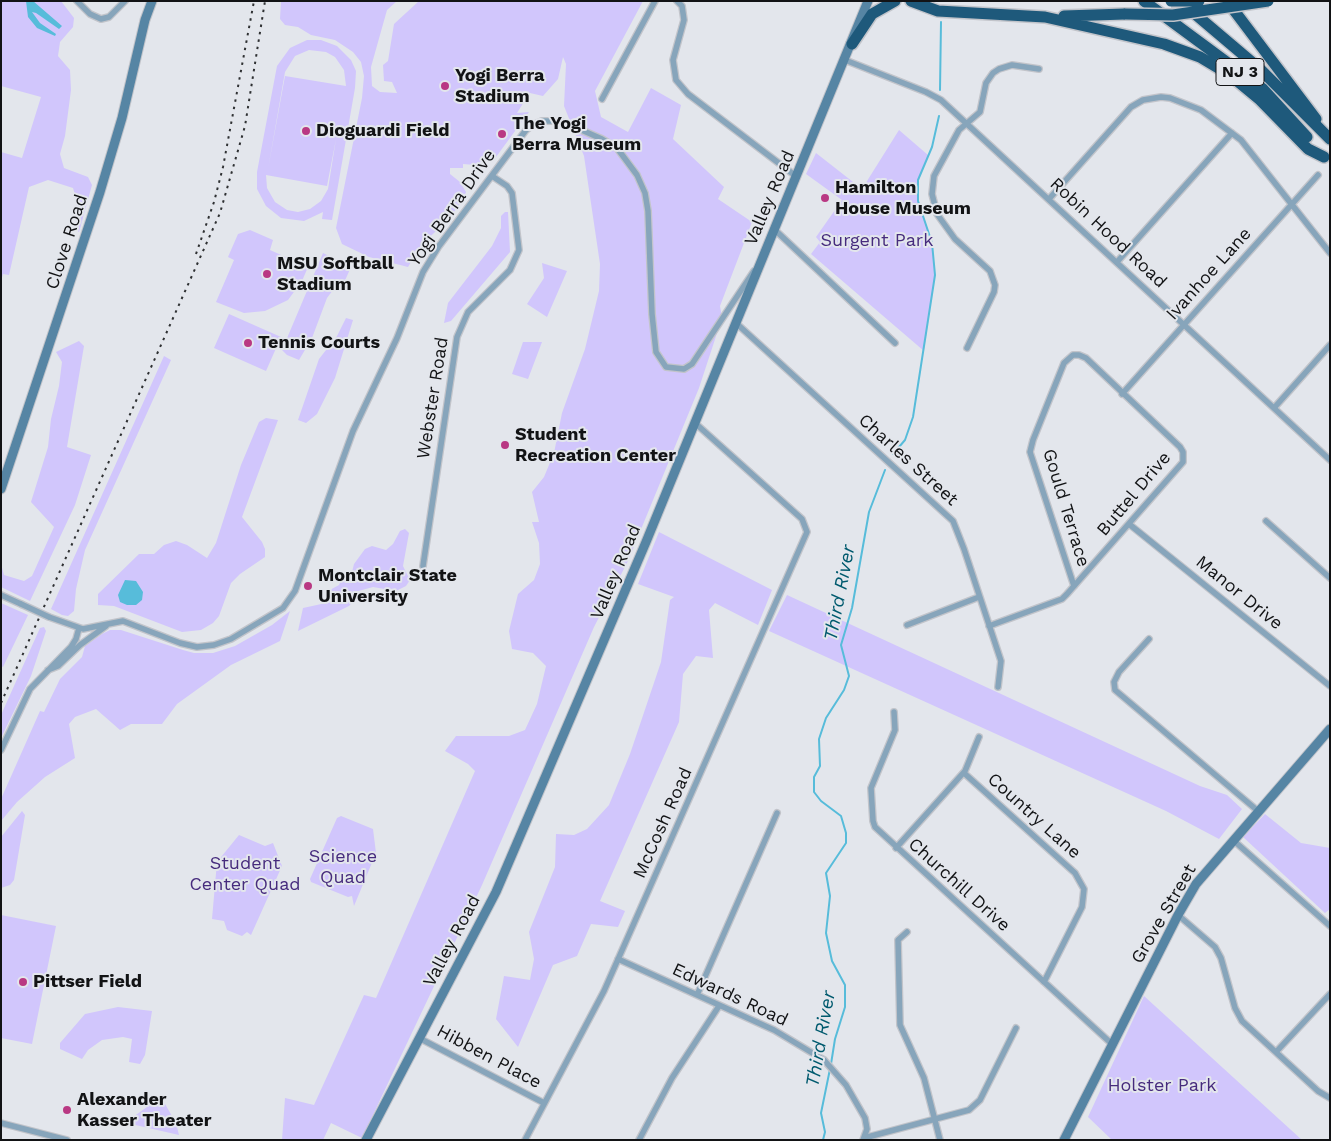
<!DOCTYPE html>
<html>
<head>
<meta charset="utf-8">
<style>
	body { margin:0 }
	#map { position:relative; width:1331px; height:1141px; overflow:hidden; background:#e3e6ec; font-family:"Work Sans",sans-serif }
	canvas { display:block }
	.frame { position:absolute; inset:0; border:2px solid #121315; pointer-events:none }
</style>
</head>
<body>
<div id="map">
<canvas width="1331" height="1141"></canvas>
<div class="frame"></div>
</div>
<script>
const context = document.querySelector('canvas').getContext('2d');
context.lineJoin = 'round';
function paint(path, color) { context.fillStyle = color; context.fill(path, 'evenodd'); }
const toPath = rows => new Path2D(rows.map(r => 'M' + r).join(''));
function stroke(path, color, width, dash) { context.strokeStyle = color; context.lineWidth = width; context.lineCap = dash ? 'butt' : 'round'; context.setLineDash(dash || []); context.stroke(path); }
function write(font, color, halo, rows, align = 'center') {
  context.font = font + ' "Work Sans",sans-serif'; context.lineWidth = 4; context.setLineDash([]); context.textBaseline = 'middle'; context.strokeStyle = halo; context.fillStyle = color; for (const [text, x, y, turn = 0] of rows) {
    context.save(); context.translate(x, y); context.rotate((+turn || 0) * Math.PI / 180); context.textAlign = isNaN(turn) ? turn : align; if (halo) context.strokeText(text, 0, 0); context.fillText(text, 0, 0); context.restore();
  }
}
const green = toPath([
	[1,1,61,1,74,18,73,27,60,42,58,56,70,70,71,90,65,136,60,154,64,168,88,177,92,185,79,232,76,230,76,198,73,188,48,180,29,187,9,275,3,274,1,281,1,152,22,158,41,97,1,86],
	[281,1,397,1,387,10,371,67,372,86,380,92,397,93,392,82,384,81,383,65,388,61,394,24,419,1,643,1,595,91,601,117,628,132,651,88,681,105,673,139,724,187,718,199,752,222,720,306,722,318,699,388,628,561,594,627,482,885,362,1138,331,1123,323,1140,282,1140,285,1098,314,1105,364,995,376,998,475,771,468,764,445,751,456,736,509,736,525,730,537,704,546,666,533,653,512,649,509,631,518,594,534,580,540,564,539,543,532,522,539,522,532,492,544,477,554,453,562,413,585,349,599,291,600,264,584,156,564,106,566,64,563,57,558,79,543,96,530,93,527,97,517,113,529,112,496,157,489,157,475,165,463,164,463,168,450,168,450,174,460,182,466,192,463,200,448,220,421,245,408,267,369,257,342,244,336,228,362,98,364,76,361,62,353,52,335,40,311,35,298,27,285,25,280,19],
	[307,40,321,40,337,46,351,60,356,71,355,88,332,220,322,219,323,212,304,221,281,218,266,206,257,189,257,172,277,66,290,48],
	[309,50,326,52,335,57,344,70,346,86,285,76,268,169,285,72,295,56],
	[336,139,328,189,321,201,310,209,298,212,287,210,275,202,267,188,266,175,327,186],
	[899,130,928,155,918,180,918,201,932,243,935,275,924,351,811,254,820,242,816,237,842,200,806,174,816,153,862,189],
	[505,212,508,212,510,252,451,321,444,323,448,303,492,246,501,228,501,216],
	[250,230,273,240,270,250,308,267,302,281,288,300,265,311,244,313,216,302,234,260,228,257,238,234],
	[323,253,351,267,343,285,333,290,327,298,312,338,299,360,287,355,282,350],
	[542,263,567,271,547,317,527,304,544,278],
	[229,314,281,337,266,371,214,348],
	[346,318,353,320,335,378,317,414,306,423,298,420,319,359,337,336],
	[79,341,84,346,67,447,91,455,75,505,30,601,1,587,1,564,4,575,24,581,32,576,54,527,31,502,48,447,51,419,59,386,62,362,56,352],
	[523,342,542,342,528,379,512,374],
	[164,356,171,360,85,550,76,589,74,611,68,616,62,615,51,609],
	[266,418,278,420,242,517,262,542,265,549,265,557,240,574,231,583,219,616,213,623,201,630,182,632,114,606,98,605,98,594,139,554,154,554,164,545,176,541,187,545,207,558,216,543,241,465,259,422],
	[405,529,409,533,403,566,410,580,406,586,396,591,373,587,333,598,330,595,328,591,339,585,343,575,348,576,352,572,354,564,365,549,372,546,386,550,393,544,400,531],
	[659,532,772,590,758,625,715,603,709,610,713,658,696,656,683,674,679,722,600,901,625,911,618,927,591,924,577,956,553,965,518,1047,496,1019,504,976,530,980,534,959,529,932,555,867,556,834,574,835,587,829,609,805,630,754,661,662,670,600,674,597,638,584],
	[787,595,1200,786,1227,795,1242,809,1219,839,1166,811,769,631],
	[358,596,349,606,298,631,303,608],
	[1,603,28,615,3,667,1,666],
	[290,611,280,641,231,665,177,704,162,724,131,724,120,730,96,709,75,717,69,724,75,758,45,777,17,802,1,821,1,799,40,711,44,712,60,679,82,657,85,646,102,634,110,630,121,630,183,650,194,653,213,653,235,646,272,625],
	[44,627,46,631,31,676,1,738,1,715,40,628],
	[22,811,25,815,14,880,10,885,1,888,1,837],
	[1265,814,1301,843,1330,848,1330,909,1325,913,1243,837],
	[341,816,373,829,376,853,354,906,352,896,348,897,311,882,310,879,337,818],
	[239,835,265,846,273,843,282,866,251,935,247,932,242,936,227,930,224,921,212,919,217,862],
	[1,915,56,926,32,1044,1,1038],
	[1144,996,1302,1140,1112,1140,1088,1117],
	[118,1007,152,1011,145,1055,140,1064,129,1062,132,1039,123,1037,102,1040,88,1050,82,1059,60,1049,60,1043,85,1014],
	[161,1097,176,1123,179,1135,131,1124,133,1117]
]);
const water = toPath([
	[26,1,33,1,62,26,59,29,36,13,32,12,40,23,56,34,55,36,37,28,28,17],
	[125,580,136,581,143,592,142,600,136,605,127,605,120,602,118,595]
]);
const stream = toPath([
	[940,90,941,22],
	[893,454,905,440,913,417,935,275,932,243,918,201,918,180,932,147,939,116],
	[831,1064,835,1039,845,1007,845,985,832,961,826,933,830,896,826,873,846,843,846,833,841,816,821,801,814,792,814,777,820,766,819,739,826,718,844,690,849,676,841,645,852,608,869,512,885,470],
	[823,1140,825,1132,821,1113,830,1069]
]);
const street = toPath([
	[77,1,90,14,101,19,109,17,125,1],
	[677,1,682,6,684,20,673,60,676,80,688,94,797,177],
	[845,60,926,92,941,100,1330,460],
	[602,99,655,1],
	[1049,199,1131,107,1143,100,1161,97,1170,98,1201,110,1241,140,1330,253],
	[775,230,895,343],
	[1117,262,1232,133],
	[736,323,953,521,964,549,1001,661,998,687],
	[967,348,994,292,995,285,990,271,955,239,937,214,932,194,934,176,959,130,980,112,986,83,993,73,999,69,1012,65,1039,69],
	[1122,394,1318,175],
	[1274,408,1330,345],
	[1266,521,1330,578],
	[1129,524,1330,686],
	[423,566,457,337,468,312,510,270,519,250,512,193,507,186,492,176],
	[1,595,21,604],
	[49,617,83,629,123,621,180,643,197,647,214,645,231,639,283,608,295,591,353,431,397,338,423,272,439,246,526,130,533,125,542,121,561,121,602,139,617,148,637,175,645,193,648,211,652,314,656,352,666,367,684,369,692,364,754,271],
	[907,625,979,597],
	[989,626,1062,599,1067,594,1183,462,1183,452,1180,447,1086,358,1079,355,1073,355,1064,363,1033,440,1030,452,1074,586],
	[1149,639,1119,672,1114,682,1115,690,1258,811],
	[48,670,58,666,80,645,106,626],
	[894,712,895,730,871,788,873,821,875,827,1113,1045],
	[1,750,30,689,71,647,76,639,79,628],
	[964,773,1075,873,1084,889,1082,907,1044,982],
	[1233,840,1330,926],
	[896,848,965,771,979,737],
	[1178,915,1215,947,1221,958,1235,1008,1242,1021,1318,1091,1330,1098],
	[907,932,898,940,900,1025,924,1078,940,1140],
	[618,959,774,1030,824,1060,846,1085,865,1118,867,1129,863,1140],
	[697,995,777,813],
	[419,1038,544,1103],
	[1276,1052,1330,994],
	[1,1123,67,1140],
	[864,1138,969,1110,980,1100,1016,1028],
	[525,1140,604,991,807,532,802,519,695,423],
	[639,1140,672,1078,719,1006]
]);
const secondary = toPath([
	[1,489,100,192,122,118,145,20,152,1],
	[366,1140,496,892,646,542,868,1],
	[1064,1140,1178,915,1196,884,1330,729]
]);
const highway = toPath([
	[911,1,938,11,1045,17,1164,44,1200,57,1230,75,1259,99,1308,149,1324,157],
	[1144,1,1263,89,1307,137],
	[1227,1,1316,119],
	[1188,8,1260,69,1330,139],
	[1064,16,1125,14],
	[852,44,872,14,895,1]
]);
const rail = toPath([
	[196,254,214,202,223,167,254,1],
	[1,703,220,213,245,126,265,1]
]);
const streetBridge = toPath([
	[21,604,49,617]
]);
const highwayBridge = toPath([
	[1171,1,1199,1],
	[1125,14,1173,15,1268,1]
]);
const markers = [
	[445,86,5,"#b93883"],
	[306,131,5,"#b93883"],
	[502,134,5,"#b93883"],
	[825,198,5,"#b93883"],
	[267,274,5,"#b93883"],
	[248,343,5,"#b93883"],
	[505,445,5,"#b93883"],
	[308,586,5,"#b93883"],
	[23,982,5,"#b93883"],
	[67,1110,5,"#b93883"]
];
const shields = [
	[1240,72,48]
];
const shieldNames = [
	["NJ 3",1240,72]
];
const poiNames = [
	["Yogi Berra",455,76],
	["Stadium",455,97],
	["The Yogi",512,124],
	["Berra Museum",512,145],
	["Dioguardi Field",316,131],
	["Hamilton",835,188],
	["House Museum",835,209],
	["MSU Softball",277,264],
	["Stadium",277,285],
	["Tennis Courts",258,343],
	["Student",515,435],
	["Recreation Center",515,456],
	["Montclair State",318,576],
	["University",318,597],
	["Pittser Field",33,982],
	["Alexander",77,1100],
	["Kasser Theater",77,1121]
];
const streetNames = [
	["Valley Road",770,198,-67],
	["Yogi Berra Drive",452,208,-55],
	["Robin Hood Road",1108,233,43],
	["Clove Road",67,242,-72],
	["Ivanhoe Lane",1209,274,-48],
	["Webster Road",433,398,-81],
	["Charles Street",908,460,42],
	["Buttel Drive",1134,494,-50],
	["Gould Terrace",1066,508,73],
	["Valley Road",616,572,-67],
	["Manor Drive",1239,593,39],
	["Country Lane",1034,816,42],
	["McCosh Road",663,823,-66],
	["Churchill Drive",959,885,42],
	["Grove Street",1164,914,-60],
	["Valley Road",452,941,-62],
	["Edwards Road",730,995,25],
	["Hibben Place",489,1057,28]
];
const parkNames = [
	["Surgent Park",877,241],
	["Science",343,857],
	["Quad",343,878],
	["Student",245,864],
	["Center Quad",245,885],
	["Holster Park",1162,1086]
];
const waterNames = [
	["Third River",840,593,-79],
	["Third River",821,1039,-80]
];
paint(green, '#d1c6fc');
paint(water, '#57bcda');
stroke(stream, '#57bcda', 2);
stroke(street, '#c2c4ca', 8);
stroke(secondary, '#c2c4ca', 11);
stroke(highway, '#c2c4ca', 14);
stroke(street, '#87a5bb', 5.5);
stroke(secondary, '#5685a4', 9);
stroke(highway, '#1e597b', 11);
stroke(rail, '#2e3032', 2, [2.5, 5]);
stroke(streetBridge, '#c2c4ca', 8, []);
stroke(highwayBridge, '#c2c4ca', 14, []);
stroke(streetBridge, '#87a5bb', 5.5);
stroke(highwayBridge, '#1e597b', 11);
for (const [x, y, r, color] of markers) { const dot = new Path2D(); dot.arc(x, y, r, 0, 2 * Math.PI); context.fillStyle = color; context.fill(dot); stroke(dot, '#e3e6ec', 2); }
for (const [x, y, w] of shields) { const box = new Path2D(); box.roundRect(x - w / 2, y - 13.5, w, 27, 4); context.fillStyle = '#e3e6ec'; context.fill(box); stroke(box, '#121315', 1); }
write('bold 16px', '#121315', null, shieldNames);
write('bold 18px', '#121315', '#e3e6ec', poiNames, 'left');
write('18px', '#121315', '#e3e6ec', streetNames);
write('18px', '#462b7d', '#e3e6ec', parkNames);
write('italic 19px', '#005a6e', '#e3e6ec', waterNames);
</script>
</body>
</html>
